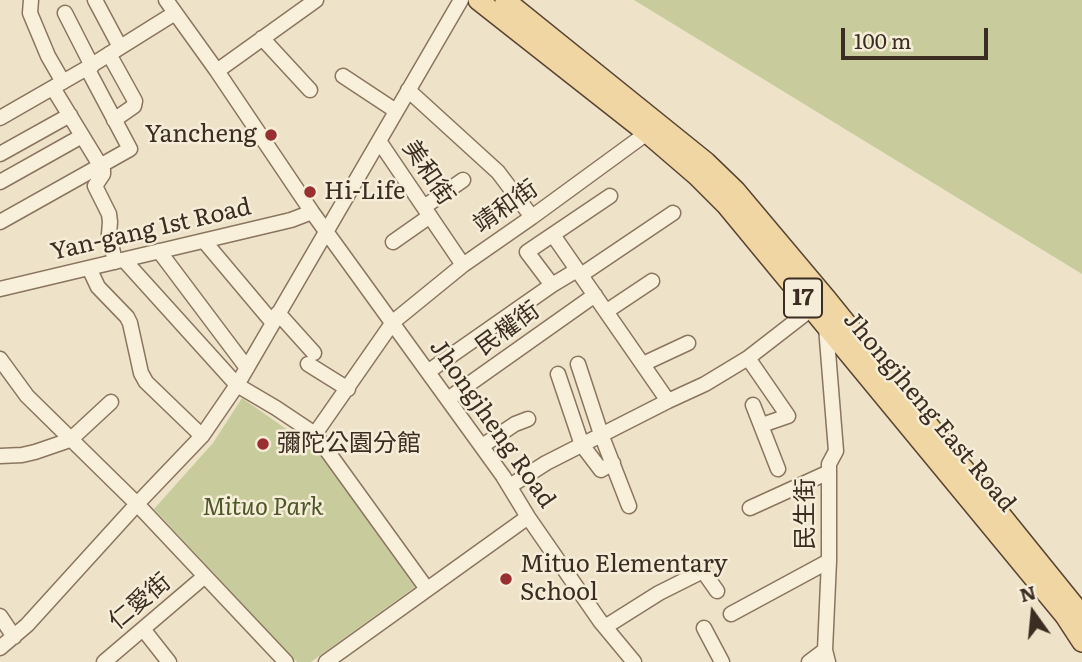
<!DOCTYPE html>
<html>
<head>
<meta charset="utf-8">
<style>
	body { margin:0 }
	#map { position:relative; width:1082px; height:662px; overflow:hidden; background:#eee2c9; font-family:Literata,serif }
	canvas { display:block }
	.north { position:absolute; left:998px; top:578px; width:70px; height:70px; -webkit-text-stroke:5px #f5edd8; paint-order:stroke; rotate:345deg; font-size:19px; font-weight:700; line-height:28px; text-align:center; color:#3b2d21 }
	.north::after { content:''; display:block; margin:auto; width:24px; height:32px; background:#3b2d21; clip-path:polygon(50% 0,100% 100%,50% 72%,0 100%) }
	.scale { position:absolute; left:841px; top:28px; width:147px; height:32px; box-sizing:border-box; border:4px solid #3b2d21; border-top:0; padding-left:9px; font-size:21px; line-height:24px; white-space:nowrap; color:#3b2d21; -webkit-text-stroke:5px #f5edd8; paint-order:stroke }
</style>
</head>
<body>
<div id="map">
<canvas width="1082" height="662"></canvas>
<div class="north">N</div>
<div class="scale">100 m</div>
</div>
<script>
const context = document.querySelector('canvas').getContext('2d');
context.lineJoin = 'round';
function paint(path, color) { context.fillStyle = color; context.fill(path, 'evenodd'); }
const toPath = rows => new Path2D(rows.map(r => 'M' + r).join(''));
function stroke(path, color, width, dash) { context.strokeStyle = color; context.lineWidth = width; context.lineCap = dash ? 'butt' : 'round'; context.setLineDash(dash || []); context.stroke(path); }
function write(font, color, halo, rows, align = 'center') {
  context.font = font + ' Literata,"Noto Sans TC",serif'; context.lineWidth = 5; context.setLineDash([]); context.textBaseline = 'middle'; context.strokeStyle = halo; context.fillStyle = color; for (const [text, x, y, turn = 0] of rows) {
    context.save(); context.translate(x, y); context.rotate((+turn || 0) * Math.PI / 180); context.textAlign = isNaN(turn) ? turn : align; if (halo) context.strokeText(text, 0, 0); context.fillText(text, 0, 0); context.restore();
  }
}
const green = toPath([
	[634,0,1082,0,1082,274],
	[242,398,319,452,415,587,311,662,297,662,154,509,213,443]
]);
const minor = toPath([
	[31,0,30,13,48,56,63,82],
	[95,0,120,47],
	[166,0,217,71,312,212,503,476,528,517,600,621,634,662],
	[65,13,92,66],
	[262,38,310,90],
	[109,54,135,101,134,106,114,120],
	[217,71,316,0],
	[343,76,396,111],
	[53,88,103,170,103,174,95,186,109,214,110,222,109,234,115,262],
	[408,90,498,172,532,217],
	[0,118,87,68,175,13],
	[379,141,463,265],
	[0,154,70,115],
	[0,182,82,136],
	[424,207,463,180],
	[0,222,130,149,87,68],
	[553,235,668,401],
	[204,241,273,323],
	[393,242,430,216],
	[159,251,247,368],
	[124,260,237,385,276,408,315,434,427,589],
	[89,268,98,287,127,317,130,323,141,373,146,382,202,436],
	[581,275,673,213],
	[552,285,527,252,610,196],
	[0,289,291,220,312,212],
	[607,311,652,281],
	[278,313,314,353],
	[826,327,836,451,829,464,829,561,825,650,828,662],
	[748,358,788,416,762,425],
	[0,359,27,396,137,504,286,662],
	[308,364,348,389],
	[578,364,601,434,629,506],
	[643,364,688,343],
	[429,371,552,285,577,270],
	[558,374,582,445,601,470,613,463],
	[448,399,595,295],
	[753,405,778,469],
	[315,434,393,322,463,265,532,217,647,133],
	[482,446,515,424,528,419],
	[0,456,22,455,35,452,70,440,111,402],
	[510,486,546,463,668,401,705,384,748,358,819,303],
	[750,508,829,472],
	[731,614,829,561],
	[0,616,14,637],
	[605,627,659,593,703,571,717,591],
	[704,628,722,662],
	[143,629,169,662],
	[0,648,27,625,137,504,202,436,237,385,461,0],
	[104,662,205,576],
	[326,662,528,517],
	[809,662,825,650]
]);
const major = toPath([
	[478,0,647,133,697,176,726,205,1065,616,1082,642],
	[505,0,706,162,736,191,826,298,1082,615]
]);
const markers = [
	[271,135,7,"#982f31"],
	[310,192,7,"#982f31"],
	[263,444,7,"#982f31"],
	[506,579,7,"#982f31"]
];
const shields = [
	[803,298,38]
];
const shieldNames = [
	["17",803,298]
];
const poiNames = [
	["Yancheng",257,135,"right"],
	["Hi-Life",324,192],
	["彌陀公園分館",277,444],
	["Mituo Elementary",520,565],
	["School",520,593]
];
const streetNames = [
	["美和街",428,173,56],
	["靖和街",506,207,-35],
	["Yan-gang 1st Road",151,230,-13],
	["民權街",508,329,-36],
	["Jhongjheng East Road",929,412,50],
	["Jhongjheng Road",492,424,55],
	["民生街",806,514,-90],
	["仁愛街",140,602,-40]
];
const parkNames = [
	["Mituo Park",263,508]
];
paint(green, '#c8cc9c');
stroke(minor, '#8a755e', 17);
stroke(major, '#584331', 22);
stroke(minor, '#f9f0dc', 14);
stroke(major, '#efd6a2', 19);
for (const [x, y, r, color] of markers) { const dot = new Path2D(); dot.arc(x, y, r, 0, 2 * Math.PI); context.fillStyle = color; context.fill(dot); stroke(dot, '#f5edd8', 2.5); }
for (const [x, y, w] of shields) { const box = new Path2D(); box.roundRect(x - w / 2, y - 19.5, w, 39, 5); context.fillStyle = '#f5edd8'; context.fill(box); stroke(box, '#3b2d21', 2); }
write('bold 23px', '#3b2d21', null, shieldNames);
write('24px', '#3b2d21', '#f5edd8', poiNames, 'left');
write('24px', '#3b2d21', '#f5edd8', streetNames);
write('italic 24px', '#4c5728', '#f5edd8', parkNames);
</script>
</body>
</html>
